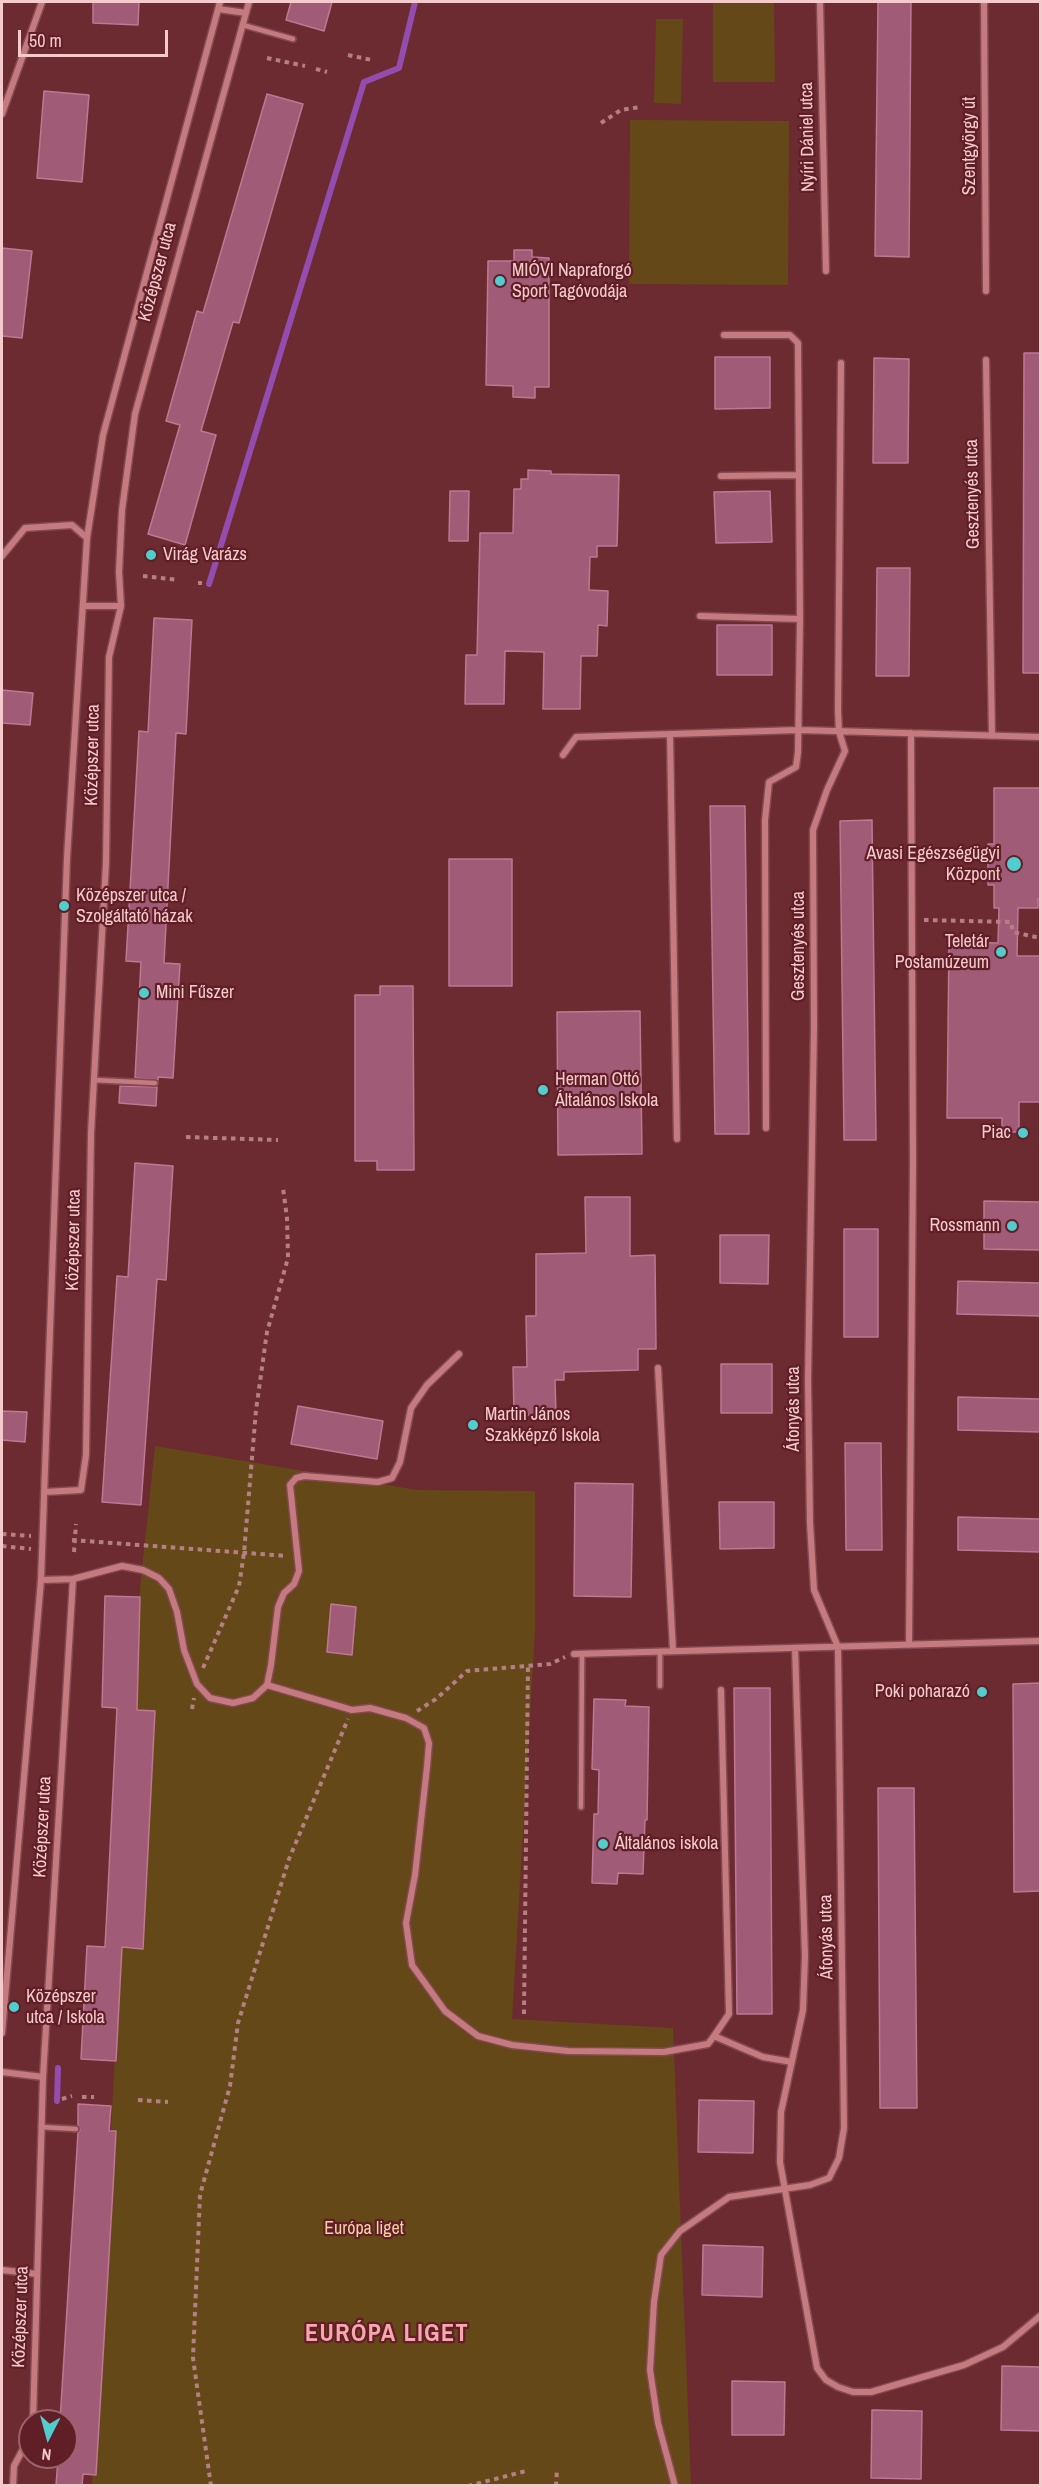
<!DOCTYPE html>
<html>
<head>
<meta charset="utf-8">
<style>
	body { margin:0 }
	#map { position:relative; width:1042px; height:2487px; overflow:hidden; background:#6c2a31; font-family:"Archivo Narrow",sans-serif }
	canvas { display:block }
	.frame { position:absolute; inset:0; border:3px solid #f4cacc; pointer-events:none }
	.north { position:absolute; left:18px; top:2409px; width:60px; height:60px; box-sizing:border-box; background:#601e27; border:2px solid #9b6369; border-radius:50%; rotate:186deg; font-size:16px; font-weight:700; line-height:24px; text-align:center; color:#f4cacc }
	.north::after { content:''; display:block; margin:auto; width:21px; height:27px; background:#52cdce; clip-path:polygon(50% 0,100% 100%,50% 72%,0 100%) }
	.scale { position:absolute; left:18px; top:30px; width:150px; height:27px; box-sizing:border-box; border:3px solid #f4cacc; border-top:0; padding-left:8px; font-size:18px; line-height:21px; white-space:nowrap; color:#f4cacc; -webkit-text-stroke:4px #601e27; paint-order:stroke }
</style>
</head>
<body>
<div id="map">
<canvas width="1042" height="2487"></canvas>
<div class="frame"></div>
<div class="north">N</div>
<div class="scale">50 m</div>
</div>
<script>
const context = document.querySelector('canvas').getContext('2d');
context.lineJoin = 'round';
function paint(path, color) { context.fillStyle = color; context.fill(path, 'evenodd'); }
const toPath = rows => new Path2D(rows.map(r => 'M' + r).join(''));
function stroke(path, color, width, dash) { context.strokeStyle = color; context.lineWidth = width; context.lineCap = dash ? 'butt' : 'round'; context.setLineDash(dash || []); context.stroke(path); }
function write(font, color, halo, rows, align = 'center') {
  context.font = font + ' "Archivo Narrow",sans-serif'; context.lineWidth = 4.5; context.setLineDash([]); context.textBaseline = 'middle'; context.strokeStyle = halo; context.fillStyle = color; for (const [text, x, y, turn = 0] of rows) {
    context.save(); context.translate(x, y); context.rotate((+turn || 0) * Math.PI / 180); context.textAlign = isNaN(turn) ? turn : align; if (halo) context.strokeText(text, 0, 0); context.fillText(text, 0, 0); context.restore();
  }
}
const green = toPath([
	[713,2,774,2,775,82,713,82],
	[656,19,683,19,681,104,654,103],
	[630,120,789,121,788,285,629,284],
	[155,1446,417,1490,535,1491,535,1629,512,2019,673,2028,691,2485,92,2486,140,1588]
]);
const stream = toPath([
	[209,584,364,82,399,68,415,2],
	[57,2101,58,2068]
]);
const building = toPath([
	[93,2,139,2,138,25,93,23,93,2],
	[291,2,332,2,324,31,286,20,291,2],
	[878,2,911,2,909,257,875,256,878,2],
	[44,91,89,95,82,182,37,178,44,91],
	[267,94,303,104,239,323,233,322,201,431,216,435,185,545,148,534,180,425,166,421,197,311,203,313,267,94],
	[2,248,32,251,22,338,2,336,2,248],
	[514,250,532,250,532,257,549,258,549,387,535,387,535,398,513,397,513,386,486,385,488,261,514,261,514,250],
	[1024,353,1041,353,1041,673,1023,673,1024,353],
	[715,357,770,357,770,408,715,409,715,357],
	[874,358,909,359,908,463,873,463,874,358],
	[528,470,551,471,551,474,619,475,617,546,597,546,597,557,590,557,589,590,608,591,607,626,598,625,597,656,581,656,580,709,543,709,544,652,505,651,504,704,465,704,466,655,477,655,480,533,513,533,514,489,521,489,521,479,528,479,528,470],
	[450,491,469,491,468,541,449,541,450,491],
	[770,491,772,542,716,543,714,492,770,491],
	[877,568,910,568,909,676,876,676,877,568],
	[154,618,192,620,186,734,176,733,164,963,180,964,173,1078,158,1077,158,1080,135,1078,141,962,126,961,139,731,148,732,154,618],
	[717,625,772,625,772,675,717,675,717,625],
	[2,690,33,693,30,725,2,723,2,690],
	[994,788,1041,788,1041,899,1038,899,1038,908,1018,908,1017,956,1041,956,1041,1102,1019,1102,1019,1132,1002,1132,1002,1118,947,1118,949,942,998,943,999,908,994,908,994,885,988,885,988,844,994,844,994,788],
	[710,806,745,806,749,1134,715,1134,710,806],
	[872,820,876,1140,844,1140,840,821,872,820],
	[449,859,512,859,512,986,449,986,449,859],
	[380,986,413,986,414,1170,377,1170,377,1161,355,1161,355,995,380,995,380,986],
	[640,1011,642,1154,558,1155,557,1012,640,1011],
	[120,1086,157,1087,156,1106,119,1103,120,1086],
	[135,1163,173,1166,166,1280,157,1279,141,1505,102,1502,117,1276,128,1277,135,1163],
	[585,1197,630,1197,630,1256,655,1255,656,1349,638,1349,638,1370,564,1372,564,1380,555,1380,556,1415,514,1415,513,1367,527,1367,526,1316,536,1316,536,1254,586,1253,585,1197],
	[984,1201,1041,1202,1041,1250,984,1249,984,1201],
	[844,1229,878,1229,878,1337,844,1337,844,1229],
	[720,1235,769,1235,768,1284,720,1283,720,1235],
	[958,1281,1041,1283,1041,1316,957,1314,958,1281],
	[721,1364,772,1364,772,1413,721,1413,721,1364],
	[958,1397,1041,1399,1041,1432,958,1430,958,1397],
	[298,1406,383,1421,377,1459,291,1444,298,1406],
	[2,1411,27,1412,25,1442,2,1440,2,1411],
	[845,1443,881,1443,882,1550,846,1550,845,1443],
	[575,1483,633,1484,631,1597,574,1596,575,1483],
	[719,1502,774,1502,774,1548,720,1549,719,1502],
	[958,1517,1041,1519,1041,1552,958,1550,958,1517],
	[105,1596,140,1597,137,1710,155,1711,143,1949,122,1947,116,2061,81,2059,87,1946,105,1947,108,1890,117,1708,102,1707,105,1596],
	[331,1604,356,1607,352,1655,327,1652,331,1604],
	[1041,1683,1041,1891,1014,1892,1013,1684,1041,1683],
	[734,1688,770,1688,772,2014,737,2014,734,1688],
	[594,1699,626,1700,625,1706,649,1707,647,1820,645,1820,643,1874,618,1873,617,1884,592,1883,594,1814,598,1814,599,1770,592,1769,594,1699],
	[878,1788,914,1788,917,2108,880,2108,878,1788],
	[699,2100,754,2101,753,2153,698,2152,699,2100],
	[78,2104,111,2106,109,2131,116,2131,113,2188,96,2475,83,2474,82,2486,56,2486,58,2457,66,2457,66,2421,60,2421,78,2133,80,2130,78,2125,78,2104],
	[703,2245,763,2247,762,2297,702,2295,703,2245],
	[1002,2366,1041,2367,1041,2431,1001,2430,1002,2366],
	[732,2381,785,2382,784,2435,732,2435,732,2381],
	[872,2410,922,2411,921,2479,871,2478,872,2410]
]);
const path = toPath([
	[348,55,372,60],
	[267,58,305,66],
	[316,69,327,72],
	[601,123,621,110,640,107],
	[143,576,178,580],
	[198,583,202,583],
	[924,920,1011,922,1013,932,1040,938],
	[186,1137,278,1140],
	[2,1534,31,1536],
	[72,1540,287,1556],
	[2,1546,31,1549],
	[74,1552,76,1524],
	[203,1668,239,1586,244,1553,256,1410,267,1332,288,1258,287,1218,283,1188],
	[192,1709,194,1698],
	[417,1711,436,1699,467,1671,550,1664,565,1657],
	[524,2014,528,1665],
	[82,2097,94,2097],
	[62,2099,72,2096],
	[138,2100,168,2102],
	[211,2486,193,2358,200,2195,230,2086,238,2023,289,1859,348,1719],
	[468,2486,526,2471],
	[556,2486,557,2469]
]);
const lane = toPath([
	[243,25,293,39],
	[94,1080,155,1083],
	[660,1686,660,1651],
	[581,1807,582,1654],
	[41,2127,76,2129]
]);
const street = toPath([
	[820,2,826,271],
	[984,2,986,291],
	[218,9,246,13],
	[2,114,42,2],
	[724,335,790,335,798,343,800,619,798,752,796,767,769,782,765,820,766,1128],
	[986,360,992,736],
	[721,476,798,475],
	[2,556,25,528,72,525,87,538],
	[84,606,121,606],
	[700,616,800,619],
	[670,734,677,1139],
	[563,755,576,737,799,730,1040,737],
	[658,1368,673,1651],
	[45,1492,81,1490,86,1455,91,1133,106,863,109,657,121,606,119,572,122,510,135,414,249,2],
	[41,1580,73,1579,122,1566,143,1570,159,1578,169,1589,177,1612,184,1650,197,1684,210,1698,233,1703,253,1698,267,1685,271,1665,278,1607,284,1593,294,1584,299,1571,290,1485,296,1478,304,1476,378,1482,392,1478,400,1462,411,1408,427,1385,459,1354],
	[909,1645,913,1162,911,733],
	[795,1648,805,1956,803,2010,781,2112,780,2162,817,2368,826,2380,838,2387,853,2392,871,2392,964,2365,1003,2347,1040,2316],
	[574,1654,1040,1641],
	[267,1685,352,1710,370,1708,406,1718,424,1728,429,1743,427,1767,415,1875,406,1923,412,1965,445,2011,478,2036,512,2045,568,2051,664,2052,708,2044,714,2036],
	[721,1690,729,2014,714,2036,763,2057,792,2062],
	[2,2033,41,1580,67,858,87,538,103,435,220,2],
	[2,2072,43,2077],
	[2,2270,37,2274],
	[33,2421,43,2077,73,1579],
	[13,2486,14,2466,30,2436],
	[675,2486,658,2423,650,2370,654,2302,661,2255,680,2231,729,2197,810,2185,829,2178,839,2158,844,2128,838,1647,814,1590,810,1523,808,1380,814,1027,813,830,827,790,845,751,839,732,838,711,841,363]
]);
const markers = [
	[500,281,6,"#52cdce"],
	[151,555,6,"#52cdce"],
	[1014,864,8,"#52cdce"],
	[64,906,6,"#52cdce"],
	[1001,952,6,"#52cdce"],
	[144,993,6,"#52cdce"],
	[543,1090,6,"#52cdce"],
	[1023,1133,6,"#52cdce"],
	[1012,1226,6,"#52cdce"],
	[473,1425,6,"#52cdce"],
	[982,1692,6,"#52cdce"],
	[603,1844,6,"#52cdce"],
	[14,2007,6,"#52cdce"]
];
const streetNames = [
	["Nyíri Dániel utca",808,137,-91],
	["Szentgyörgy út",970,146,-90],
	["Középszer utca",158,272,-75],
	["Gesztenyés utca",973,494,-91],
	["Középszer utca",93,755,-89],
	["Gesztenyés utca",799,946,-90],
	["Középszer utca",74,1240,-89],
	["Áfonyás utca",794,1409,-90],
	["Középszer utca",43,1827,-87],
	["Áfonyás utca",827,1937,-91],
	["Középszer utca",21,2317,-88]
];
const poiNames = [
	["MIÓVI Napraforgó",512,271],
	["Sport Tagóvodája",512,292],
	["Virág Varázs",163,555],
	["Avasi Egészségügyi",1000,854,"right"],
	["Központ",1000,875,"right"],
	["Középszer utca /",76,896],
	["Szolgáltató házak",76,917],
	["Teletár",989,942,"right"],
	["Postamúzeum",989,963,"right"],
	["Mini Fűszer",156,993],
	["Herman Ottó",555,1080],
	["Általános Iskola",555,1101],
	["Piac",1011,1133,"right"],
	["Rossmann",1000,1226,"right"],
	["Martin János",485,1415],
	["Szakképző Iskola",485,1436],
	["Poki poharazó",970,1692,"right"],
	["Általános iskola",615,1844],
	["Középszer",26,1997],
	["utca / Iskola",26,2018]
];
const parkNames = [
	["Európa liget",364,2229]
];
const districtNames = [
	["EURÓPA LIGET",387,2335]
];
paint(green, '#654818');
stroke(stream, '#934dae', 6);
paint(building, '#a05c76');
stroke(building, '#bf7792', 1.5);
stroke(lane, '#834952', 8);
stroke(street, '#834952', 9);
stroke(path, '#b58084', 4, [4.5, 4.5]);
stroke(lane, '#c57a7f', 4.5);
stroke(street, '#c57a7f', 6);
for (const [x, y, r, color] of markers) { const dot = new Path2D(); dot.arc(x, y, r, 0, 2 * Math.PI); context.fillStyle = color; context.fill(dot); stroke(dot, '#601e27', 2); }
write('18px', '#f4cacc', '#601e27', streetNames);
write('18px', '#f4cacc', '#601e27', poiNames, 'left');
write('18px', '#f5d2a0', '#601e27', parkNames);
context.letterSpacing = '1.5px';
write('bold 24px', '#f8a8ac', '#601e27', districtNames);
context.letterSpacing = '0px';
</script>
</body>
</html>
